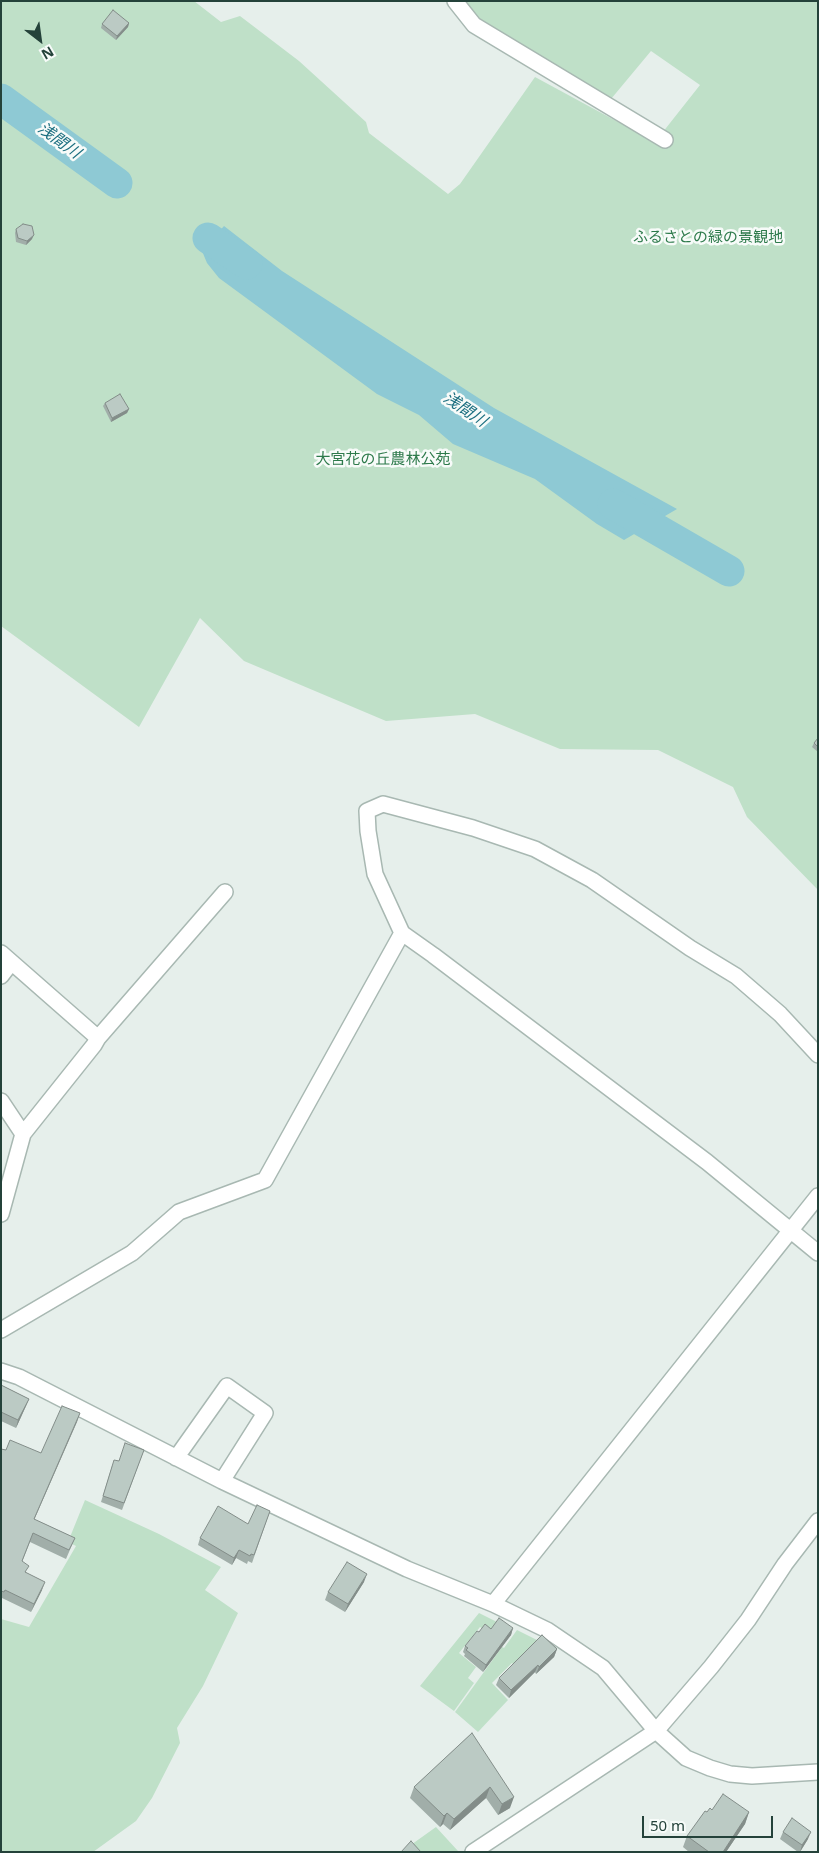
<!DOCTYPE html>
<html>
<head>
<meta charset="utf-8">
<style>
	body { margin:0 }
	#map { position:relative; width:819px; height:1853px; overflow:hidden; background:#e6efeb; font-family:"Noto Sans",sans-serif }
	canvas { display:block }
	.frame { position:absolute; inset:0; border:2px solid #24423a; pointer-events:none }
	.north { position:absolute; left:15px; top:15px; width:50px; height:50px; -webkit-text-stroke:4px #f7fbf9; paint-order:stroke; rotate:150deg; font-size:14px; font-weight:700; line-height:20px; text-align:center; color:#24423a }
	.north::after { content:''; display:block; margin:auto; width:18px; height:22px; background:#24423a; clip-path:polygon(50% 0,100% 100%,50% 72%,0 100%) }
	.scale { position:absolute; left:642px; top:1816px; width:131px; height:22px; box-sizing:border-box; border:2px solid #24423a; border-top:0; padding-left:6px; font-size:15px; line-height:18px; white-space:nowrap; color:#24423a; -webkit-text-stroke:4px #f7fbf9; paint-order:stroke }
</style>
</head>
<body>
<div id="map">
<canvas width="819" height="1853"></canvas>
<div class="frame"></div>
<div class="north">N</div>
<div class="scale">50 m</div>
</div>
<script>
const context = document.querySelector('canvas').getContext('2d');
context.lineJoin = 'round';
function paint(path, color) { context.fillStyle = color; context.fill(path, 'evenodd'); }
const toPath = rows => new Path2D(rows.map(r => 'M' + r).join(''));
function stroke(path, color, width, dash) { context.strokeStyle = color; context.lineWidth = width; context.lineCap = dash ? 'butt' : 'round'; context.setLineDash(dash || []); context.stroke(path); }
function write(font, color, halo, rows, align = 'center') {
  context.font = font + ' "Noto Sans","Noto Sans JP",sans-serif'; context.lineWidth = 5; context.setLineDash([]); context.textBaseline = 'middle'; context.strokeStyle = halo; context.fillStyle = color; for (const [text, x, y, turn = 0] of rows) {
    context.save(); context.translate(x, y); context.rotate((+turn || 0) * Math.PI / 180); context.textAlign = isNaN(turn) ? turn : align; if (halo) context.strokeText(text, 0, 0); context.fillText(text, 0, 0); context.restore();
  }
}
const green = toPath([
	[1,1,194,1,221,22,240,16,299,61,366,122,369,133,448,194,460,184,535,77,655,142,700,85,651,51,606,105,474,25,454,1,818,1,818,890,747,817,733,787,658,750,560,749,475,714,386,721,244,661,200,618,139,727,1,626],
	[85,1500,159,1534,221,1567,205,1590,238,1613,203,1686,177,1728,180,1743,152,1798,136,1821,93,1852,1,1852,1,1619,29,1627,76,1546,68,1542],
	[479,1613,497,1622,488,1633,480,1627,459,1653,476,1667,468,1678,474,1683,454,1711,420,1686],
	[517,1630,539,1641,514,1665,512,1663,492,1683,508,1700,478,1732,455,1712,502,1647,504,1648],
	[436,1827,458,1851,413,1852,408,1847]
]);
const water = toPath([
	[224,226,282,271,494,408,677,509,624,540,597,524,535,479,453,444,419,415,377,394,219,278,207,263,202,251]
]);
const river = toPath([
	[1,99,117,183],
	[208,238,247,264],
	[613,504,729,571]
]);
const minor = toPath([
	[455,1,474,25,665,140],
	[402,933,375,874,368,831,367,811,383,804,473,828,535,849,592,880,690,948,736,976,780,1014,818,1055],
	[1,953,98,1038],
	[1,976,11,963],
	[1,1101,23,1134],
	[1,1214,23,1134,94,1045,98,1038,225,892],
	[1,1330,132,1253,179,1212,265,1180,402,933,433,955,707,1162,818,1253],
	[1,1371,19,1377,222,1481,407,1569,493,1604,547,1630,603,1668,656,1731,686,1758,710,1768,730,1774,752,1776,818,1772],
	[176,1458,227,1386,265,1413,222,1481],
	[493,1604,818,1196],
	[473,1852,656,1731,711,1667,748,1620,785,1564,818,1521]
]);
const wall = toPath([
	[129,23,128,27,116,40,101,28,102,24],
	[16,229,32,239,26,245,16,242,15,233],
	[105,403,129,409,127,413,111,422,103,406],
	[818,738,818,752,812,747,814,743],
	[1,1385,29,1399,26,1406,16,1428,1,1421],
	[80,1413,34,1519,75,1538,66,1559,30,1542,22,1562,26,1572,42,1590,31,1612,2,1598,1,1600,1,1449,6,1450,41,1453],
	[144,1450,122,1510,101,1502,112,1466,119,1461],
	[270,1511,252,1563,248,1561,247,1564,236,1558,232,1565,198,1545,200,1538,248,1524],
	[364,1582,345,1612,325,1600,328,1592],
	[513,1628,511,1635,483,1672,464,1656,465,1654,463,1652,465,1646,479,1632,491,1629],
	[557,1649,554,1657,536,1674,535,1672,509,1698,496,1685,499,1678],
	[472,1733,510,1808,498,1815,486,1798,450,1830,443,1824,440,1827,410,1798,414,1787],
	[712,1810,749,1812,745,1824,726,1852,689,1852,683,1847,687,1836,707,1812],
	[783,1832,808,1839,800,1852,798,1852,780,1839]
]);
const shadedWall = toPath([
	[129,23,128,27,116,40,117,36],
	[34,235,32,239,26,245,27,241],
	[129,409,127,413,111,422,112,418],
	[29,1399,26,1406,16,1428,18,1420],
	[80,1413,77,1422,31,1527,34,1519],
	[239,1550,236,1558,232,1565,234,1558],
	[367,1574,364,1582,345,1612,348,1604],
	[45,1582,42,1590,31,1612,34,1604],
	[513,1628,511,1635,483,1672,486,1665],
	[557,1649,554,1657,536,1674,539,1667],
	[538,1665,535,1672,509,1698,511,1690],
	[490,1787,486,1798,450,1830,454,1819],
	[514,1797,510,1808,498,1815,502,1804],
	[749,1812,745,1824,726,1852,723,1852],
	[447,1813,443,1824,440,1827,444,1816],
	[811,1832,808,1839,800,1852,802,1845]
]);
const building = toPath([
	[113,10,129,23,117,36,102,24,113,10],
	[23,224,32,226,34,235,27,241,18,238,16,229,23,224],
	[120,394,129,409,112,418,105,403,120,394],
	[818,738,818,747,814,743,818,738],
	[1,1385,29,1399,18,1420,1,1412,1,1385],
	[62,1406,80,1413,34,1519,75,1538,69,1550,33,1533,22,1561,29,1566,25,1572,45,1582,34,1604,5,1590,4,1592,1,1591,1,1449,6,1450,10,1440,41,1453,62,1406],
	[125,1443,144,1450,124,1503,103,1496,114,1460,119,1461,125,1443],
	[257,1505,270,1511,254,1555,251,1554,250,1556,239,1550,234,1558,200,1538,218,1506,248,1524,257,1505],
	[347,1562,367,1574,348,1604,328,1592,347,1562],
	[499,1618,513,1628,486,1665,466,1650,468,1648,465,1646,477,1631,479,1632,485,1624,491,1629,499,1618],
	[542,1635,557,1649,539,1667,538,1665,511,1690,499,1678,542,1635],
	[472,1733,514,1797,502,1804,490,1787,454,1819,447,1813,444,1816,414,1787,472,1733],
	[723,1794,749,1812,723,1852,709,1852,687,1836,705,1811,707,1812,710,1808,712,1810,723,1794],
	[792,1818,811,1832,802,1845,783,1832,792,1818],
	[411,1841,421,1852,401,1852,411,1841]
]);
const parkNames = [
	["ふるさとの緑の景観地",708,238],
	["大宮花の丘農林公苑",383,460]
];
const waterNames = [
	["浅間川",59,141,36],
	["浅間川",465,410,34]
];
paint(green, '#bfe0c8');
paint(water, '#8ec9d4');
stroke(river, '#8ec9d4', 31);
stroke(minor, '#a8b8b2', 18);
stroke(minor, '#fff', 15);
paint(wall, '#a1aea9');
paint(shadedWall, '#838d89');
paint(building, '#bbcac4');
stroke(building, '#838d89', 1);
write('15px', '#2d7a4b', '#f7fbf9', parkNames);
write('italic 16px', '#1c6f80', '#f7fbf9', waterNames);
</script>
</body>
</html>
